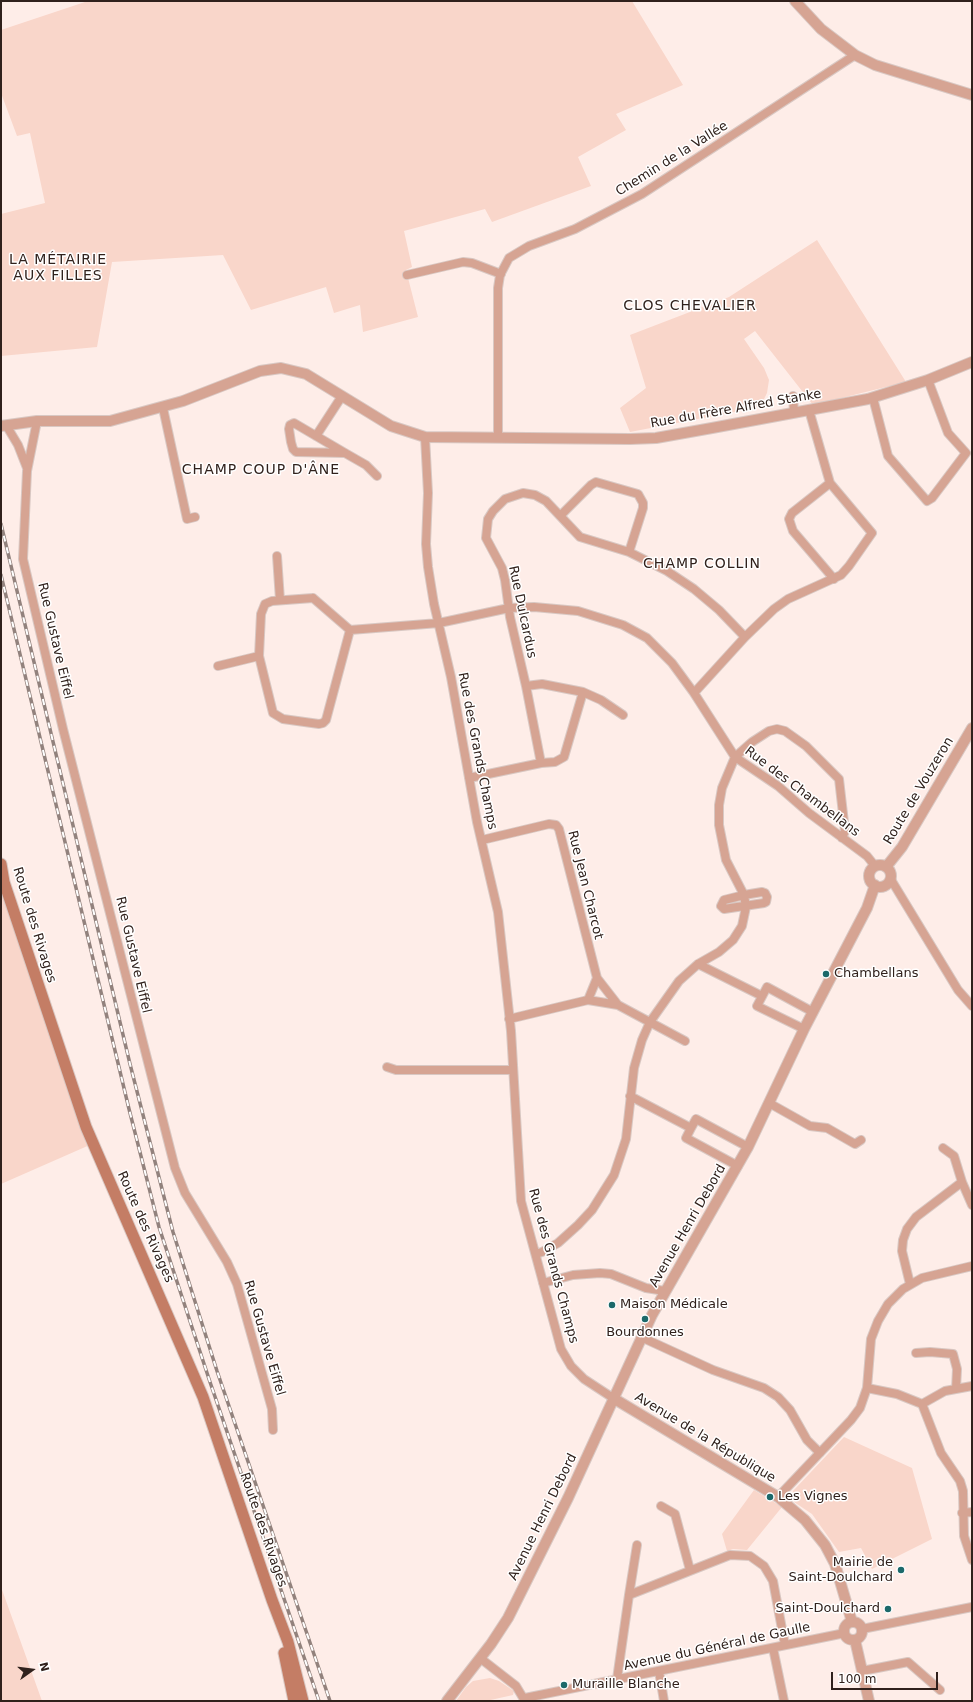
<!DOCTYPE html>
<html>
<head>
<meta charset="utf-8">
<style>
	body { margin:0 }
	#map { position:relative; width:973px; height:1702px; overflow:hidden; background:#feede8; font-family:"DejaVu Sans",sans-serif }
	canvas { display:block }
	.frame { position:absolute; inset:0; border:2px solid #30211c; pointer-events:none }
	.north { position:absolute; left:12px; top:1650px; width:40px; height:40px; -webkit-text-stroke:3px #fff; paint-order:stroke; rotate:76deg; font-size:11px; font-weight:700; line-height:16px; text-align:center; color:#30211c }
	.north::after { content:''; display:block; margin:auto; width:14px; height:18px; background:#30211c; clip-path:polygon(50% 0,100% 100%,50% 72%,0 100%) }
	.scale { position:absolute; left:831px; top:1672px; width:107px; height:18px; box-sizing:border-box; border:2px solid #30211c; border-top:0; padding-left:5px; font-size:12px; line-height:14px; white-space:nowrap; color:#30211c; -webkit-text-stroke:3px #fff; paint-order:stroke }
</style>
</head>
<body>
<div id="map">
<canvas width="973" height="1702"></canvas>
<div class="frame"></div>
<div class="north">N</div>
<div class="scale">100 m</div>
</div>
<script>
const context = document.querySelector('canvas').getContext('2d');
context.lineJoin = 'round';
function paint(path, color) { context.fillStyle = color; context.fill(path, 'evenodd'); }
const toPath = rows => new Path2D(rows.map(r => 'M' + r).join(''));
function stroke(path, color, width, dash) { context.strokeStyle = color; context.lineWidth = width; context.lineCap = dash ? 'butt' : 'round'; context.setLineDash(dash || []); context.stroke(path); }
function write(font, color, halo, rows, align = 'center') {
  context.font = font + ' "DejaVu Sans",sans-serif'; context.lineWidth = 3; context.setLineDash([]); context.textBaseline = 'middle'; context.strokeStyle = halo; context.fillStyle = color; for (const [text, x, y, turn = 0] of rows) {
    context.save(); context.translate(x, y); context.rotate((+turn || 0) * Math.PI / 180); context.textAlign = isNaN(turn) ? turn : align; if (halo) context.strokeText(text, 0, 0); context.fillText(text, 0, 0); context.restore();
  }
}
const green = toPath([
	[88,1,632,1,683,85,616,114,626,130,578,157,591,186,492,222,485,209,404,231,412,267,406,270,418,317,363,332,360,305,334,313,326,287,251,310,223,255,112,262,97,347,1,356,1,214,45,203,30,133,17,136,1,93,1,30],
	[817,240,906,382,813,405,755,331,744,339,764,368,769,380,767,393,760,407,630,432,620,408,646,388,630,335,729,297],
	[1,882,92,1144,1,1184],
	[844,1437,912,1468,932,1539,872,1569,861,1548,839,1552,812,1514,794,1502,793,1491],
	[754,1490,782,1507,747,1550,733,1549,727,1551,722,1534],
	[1,1587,42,1701,1,1701],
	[490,1678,499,1681,514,1691,513,1695,486,1701,456,1701,466,1687,473,1681]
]);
const minor = toPath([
	[407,275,463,262,472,263,501,274],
	[793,396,794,412],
	[873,398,888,456,927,501,932,498,966,453,948,433,928,380],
	[163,408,187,519,195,517],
	[37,421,27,471,23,559,63,729,175,1168,185,1193,227,1262,237,1284,272,1409,273,1430],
	[6,425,18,445,27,468],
	[316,436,342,396],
	[425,437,428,493,426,544,428,567,434,604,451,677,477,822,498,912,511,1031,521,1201,561,1349,571,1366,584,1379,613,1398],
	[498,438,498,288,500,275,509,258,529,246,575,229,642,194,855,55],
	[345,453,296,452,293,449,291,442,289,429,290,425,294,423,345,453,366,465,377,476],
	[830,483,792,513,789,519,793,531,834,579],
	[560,516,591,485,596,482,638,494,643,503,643,508,629,552],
	[277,556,280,600],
	[313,598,350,630,326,720,323,723,319,724,283,719,273,713,259,656,261,614,265,604,272,601,313,598],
	[350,630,439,623,509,608,534,607,578,611,623,625,647,638,672,663,694,693,735,757,778,786,809,813,867,856,875,866],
	[218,666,259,656],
	[526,686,542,684,583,692,601,700,623,715],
	[694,693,745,637,774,609,788,599,841,575,849,566,872,533,830,483,809,410],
	[541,763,555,762,564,757,583,692],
	[469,778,541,763,526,686,510,617,505,580,502,568,486,538,488,519,493,511,505,499,523,493,535,495,546,501,580,537,629,552,667,571,694,589,719,610,745,637],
	[482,840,549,824,556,825,559,829,597,978,588,1000,509,1019],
	[890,878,958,990,972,1006],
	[762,892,765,893,767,897,766,902,764,903,724,909,721,906,724,900,744,895,762,892],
	[698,964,762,996],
	[597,978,618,1005],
	[588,1000,618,1005,685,1041],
	[804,1029,757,1006,767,987,813,1012],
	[387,1067,396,1070,513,1070],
	[630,1096,691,1128],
	[769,1103,810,1126,827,1128,855,1144,861,1140],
	[738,1166,686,1138,691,1128,696,1119,748,1147],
	[962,1182,972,1205],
	[536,1254,542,1252,558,1243,578,1225,592,1210,614,1175,626,1139,634,1068,642,1040,650,1022,679,981,698,964,719,952,733,940,742,926,746,907,744,895,726,860,719,825,719,805,722,788,735,757,752,742,769,731,777,729,785,731,806,746,839,779,845,831,842,838],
	[543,1283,573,1275,600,1273,611,1274,646,1288,665,1291],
	[910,1284,902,1251,903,1240,907,1229,916,1217,962,1182,954,1156,943,1148],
	[641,1337,713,1370,764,1388,778,1397,790,1410,807,1440,820,1453],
	[916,1353,930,1352,953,1354,957,1369,956,1389],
	[867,1388,897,1394,922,1404,941,1453,960,1481,963,1491,964,1536,972,1560],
	[922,1404,945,1391,972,1386],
	[778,1497,851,1420,860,1408,867,1388,871,1339,878,1321,888,1304,903,1289,922,1278,972,1266],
	[661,1506,675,1514,690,1570],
	[962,1513,972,1512],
	[629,1595,637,1545],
	[862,1629,972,1607],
	[773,1648,784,1701],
	[480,1658,516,1686,525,1701],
	[659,1671,664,1701],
	[862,1671,908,1662,940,1690],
	[617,1679,629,1595,730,1555,750,1556,764,1566,773,1581,785,1645],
	[525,1698,845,1633]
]);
const tertiary = toPath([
	[795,1,821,29,855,55,875,65,972,95],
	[1,426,37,421,110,421,183,401,260,371,281,368,306,374,391,426,425,437,630,439,656,438,712,428,868,399,928,380,972,362],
	'869 876a11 11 0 1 1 22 0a11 11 0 1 1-22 0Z',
	[886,867,902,847,972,728],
	[613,1398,778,1497,805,1520,825,1545,835,1564,852,1622],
	'844 1631a9 9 0 1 1 18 0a9 9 0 1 1-18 0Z',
	[855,1640,869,1701],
	[447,1701,491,1644,508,1618,568,1498,652,1315,748,1147,804,1029,867,908,875,885]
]);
const secondary = toPath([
	[1,864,4,882,86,1127,203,1397,272,1600,288,1642,303,1701],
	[284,1653,294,1701]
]);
const rail = toPath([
	[1,524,130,1064,173,1232,217,1371,330,1701],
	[1,575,129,1109,159,1227,210,1382,319,1701]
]);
const markers = [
	[826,974,4,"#1c696a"],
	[612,1305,4,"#1c696a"],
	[645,1319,4,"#1c696a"],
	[770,1497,4,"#1c696a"],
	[901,1570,4,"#1c696a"],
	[888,1609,4,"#1c696a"],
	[564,1685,4,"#1c696a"]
];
const streetNames = [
	["Chemin de la Vallée",672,159,-32],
	["Rue du Frère Alfred Stanke",736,409,-10],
	["Rue Dulcardus",522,612,78],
	["Rue Gustave Eiffel",55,641,77],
	["Rue des Grands Champs",477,751,79],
	["Route de Vouzeron",919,791,-59],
	["Rue des Chambellans",802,792,37],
	["Rue Jean Charcot",585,885,76],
	["Route des Rivages",34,925,73],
	["Rue Gustave Eiffel",133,955,77],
	["Avenue Henri Debord",688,1226,-60],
	["Route des Rivages",145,1227,66],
	["Rue des Grands Champs",553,1266,75],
	["Rue Gustave Eiffel",264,1338,74],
	["Avenue de la République",705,1438,31],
	["Avenue Henri Debord",543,1517,-64],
	["Route des Rivages",263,1530,71],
	["Avenue du Général de Gaulle",717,1647,-12]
];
const poiNames = [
	["Chambellans",834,974],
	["Maison Médicale",620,1305],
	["Bourdonnes",645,1333,"center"],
	["Les Vignes",778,1497],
	["Mairie de",893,1563,"right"],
	["Saint-Doulchard",893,1578,"right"],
	["Saint-Doulchard",880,1609,"right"],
	["Muraille Blanche",572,1685]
];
const neighbourhoodNames = [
	["LA MÉTAIRIE",58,260],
	["AUX FILLES",58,276],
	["CLOS CHEVALIER",690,306],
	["CHAMP COUP D'ÂNE",261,470],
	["CHAMP COLLIN",702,564]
];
paint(green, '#f9d6ca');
stroke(minor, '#d9c8c3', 10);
stroke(tertiary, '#d9c8c3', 12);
stroke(secondary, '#d9c8c3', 13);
stroke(minor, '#d6a493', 8);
stroke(tertiary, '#d6a493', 10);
stroke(secondary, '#c47d65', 11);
stroke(rail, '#92827d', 3.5);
stroke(rail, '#fff', 2, [6]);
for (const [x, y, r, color] of markers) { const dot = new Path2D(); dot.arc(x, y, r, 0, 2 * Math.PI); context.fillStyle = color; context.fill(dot); stroke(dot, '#fff', 1.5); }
write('13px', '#30211c', '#fff', streetNames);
write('13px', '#30211c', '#fff', poiNames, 'left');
context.letterSpacing = '1px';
write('14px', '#30211c', '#fff', neighbourhoodNames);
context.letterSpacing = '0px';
</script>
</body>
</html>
